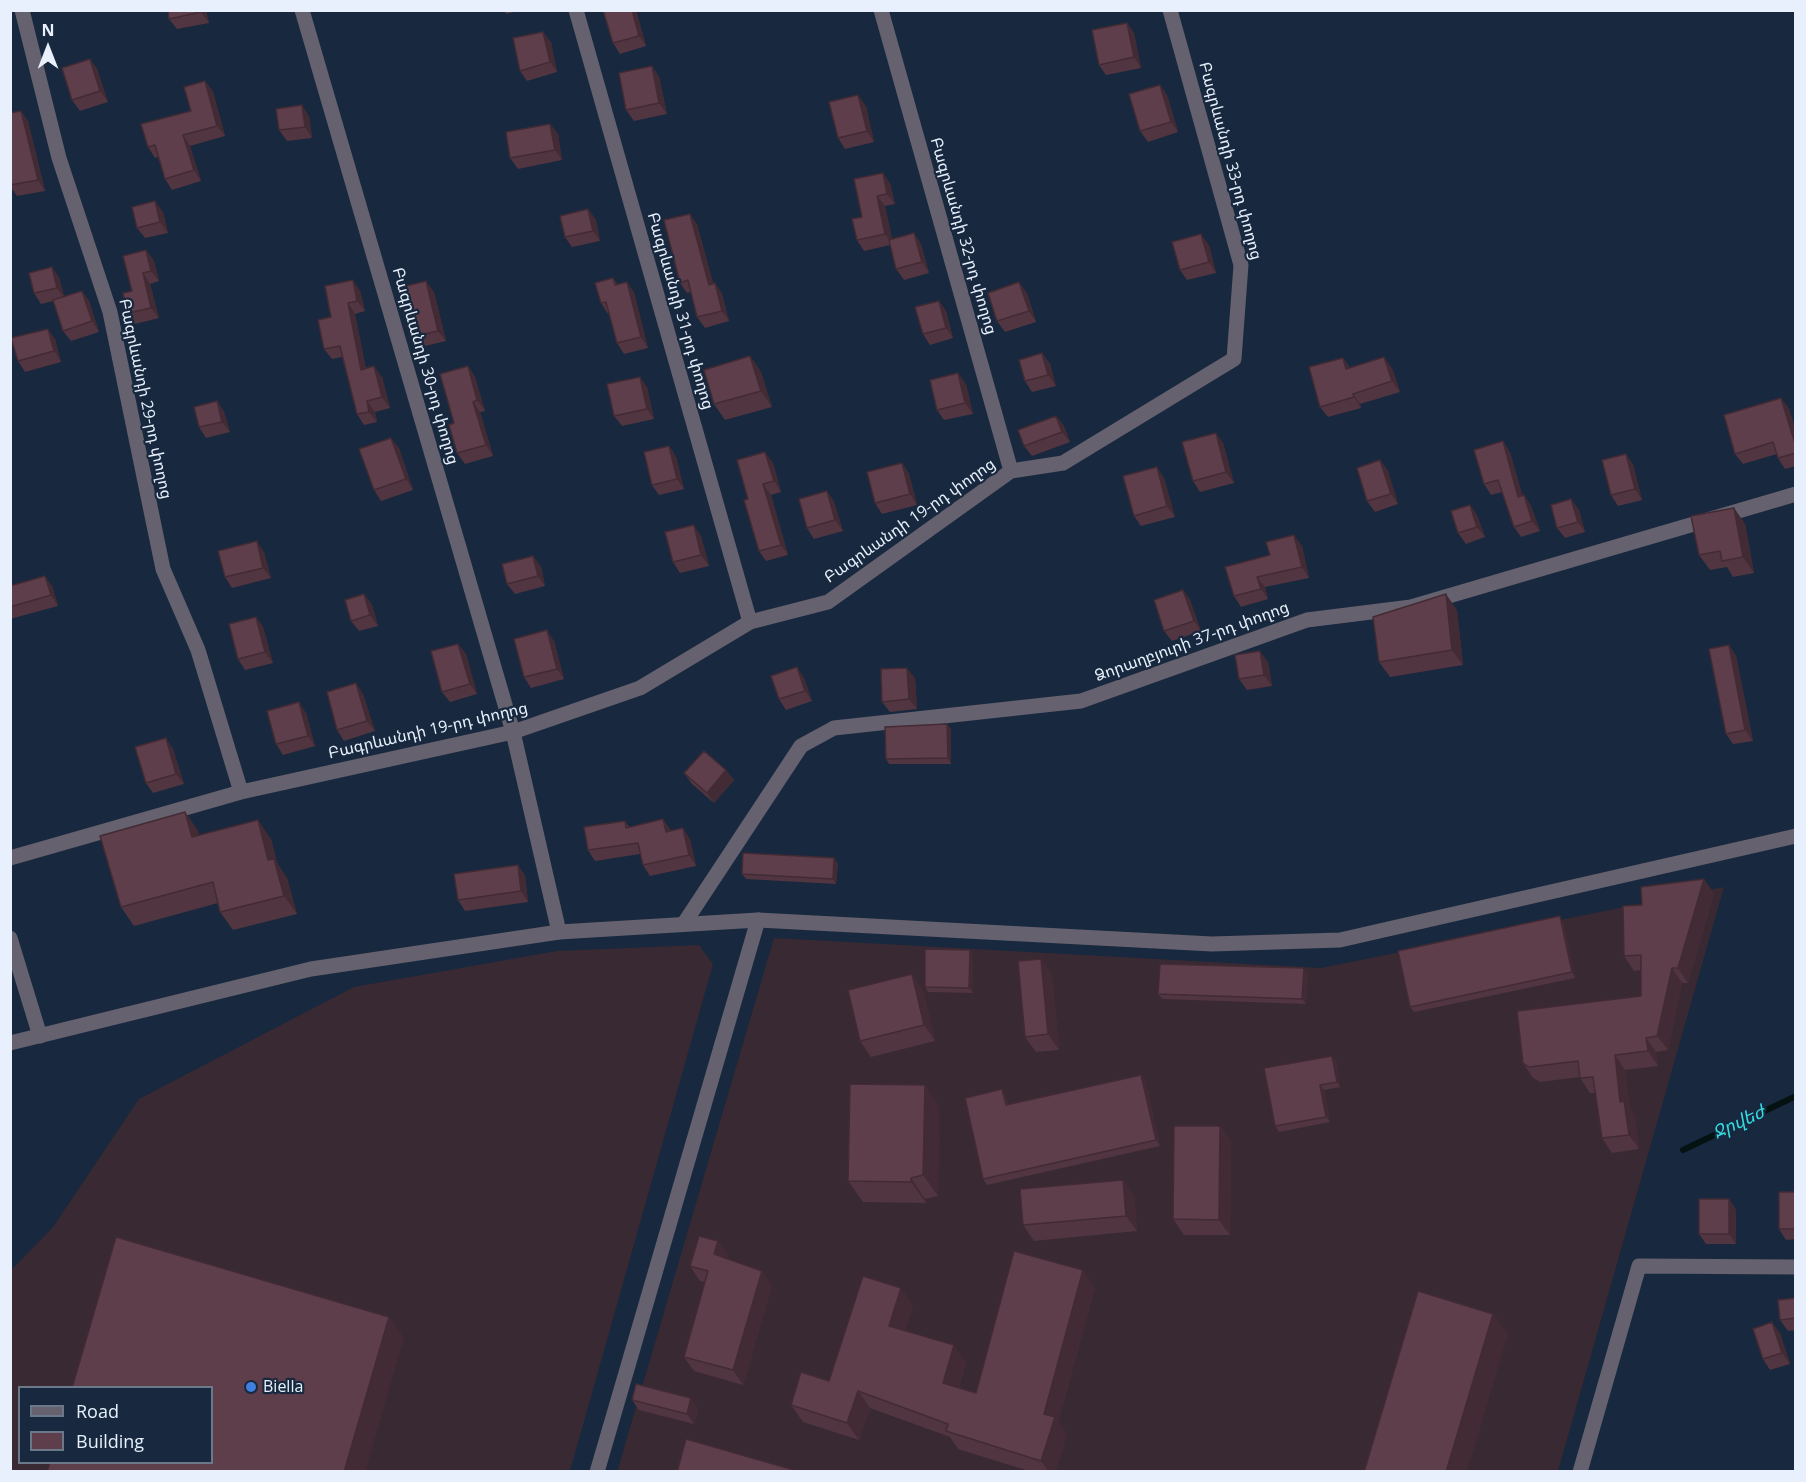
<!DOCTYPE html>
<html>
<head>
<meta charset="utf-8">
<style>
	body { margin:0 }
	#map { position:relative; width:1806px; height:1482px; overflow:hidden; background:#18283e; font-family:"Open Sans",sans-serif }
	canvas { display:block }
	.frame { position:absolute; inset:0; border:12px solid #e7f0fc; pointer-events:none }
	.legend { position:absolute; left:18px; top:1386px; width:195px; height:78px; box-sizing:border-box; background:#18283e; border:2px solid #6b788a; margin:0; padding:8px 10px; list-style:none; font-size:18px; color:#e7f0fc }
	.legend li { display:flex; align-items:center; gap:12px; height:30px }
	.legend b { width:30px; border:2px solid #6b788a }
	.north { position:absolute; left:18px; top:18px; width:60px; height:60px; -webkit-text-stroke:4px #18283e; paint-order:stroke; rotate:0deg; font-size:16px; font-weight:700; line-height:24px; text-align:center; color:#e7f0fc }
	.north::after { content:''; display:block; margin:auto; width:21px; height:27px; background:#e7f0fc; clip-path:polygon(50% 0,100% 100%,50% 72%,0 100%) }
</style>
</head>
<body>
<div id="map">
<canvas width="1806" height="1482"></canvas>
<div class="frame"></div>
<ul class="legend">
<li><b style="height:8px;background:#65616e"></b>Road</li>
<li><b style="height:16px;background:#5e3e4a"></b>Building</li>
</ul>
<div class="north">N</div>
</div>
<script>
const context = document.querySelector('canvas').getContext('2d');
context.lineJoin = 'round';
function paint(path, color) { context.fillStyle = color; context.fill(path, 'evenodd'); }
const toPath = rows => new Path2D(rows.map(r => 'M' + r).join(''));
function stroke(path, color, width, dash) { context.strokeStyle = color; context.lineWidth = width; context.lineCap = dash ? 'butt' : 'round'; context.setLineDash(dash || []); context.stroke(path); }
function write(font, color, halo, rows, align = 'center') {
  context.font = font + ' "Open Sans","Noto Sans Armenian",sans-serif'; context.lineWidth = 4.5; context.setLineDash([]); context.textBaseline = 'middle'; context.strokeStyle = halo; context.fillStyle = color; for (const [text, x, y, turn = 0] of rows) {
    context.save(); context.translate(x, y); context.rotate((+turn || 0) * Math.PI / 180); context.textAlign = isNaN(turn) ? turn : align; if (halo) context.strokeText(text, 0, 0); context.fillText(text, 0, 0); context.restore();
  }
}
const industrial = toPath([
	[1724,887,1558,1471,617,1472,774,938,1321,968],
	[699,945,713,964,570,1471,11,1472,11,1270,53,1227,139,1099,354,987,557,951],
	[20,1388,212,1388,212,1462,20,1462]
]);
const stream = toPath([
	[1683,1150,1796,1096]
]);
const minor = toPath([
	[22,10,59,158,110,312,163,569,198,650,241,792],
	[302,10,513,732,559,932],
	[576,10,750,622],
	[881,10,1011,471],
	[10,858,241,792,513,732,640,688,750,622,828,602,1011,471,1063,463,1234,359,1241,265,1170,10],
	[685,922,801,746,834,728,1081,701,1307,620,1411,607,1796,494],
	[10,938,40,1036],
	[597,1472,758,920],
	[1580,1472,1639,1266,1796,1267]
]);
const tertiary = toPath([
	[10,1043,311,969,559,932,758,920,1212,944,1340,940,1796,836]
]);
const wall = toPath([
	[206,10,209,23,177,29,169,19],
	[504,10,522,10,506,14],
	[603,10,636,10,646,46,620,54,613,43],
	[1127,23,1134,33,1141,68,1106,75,1099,65],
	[551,42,557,72,527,81,520,71],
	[90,59,97,69,108,102,80,111,72,100],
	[652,66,659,77,667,114,634,121,626,110],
	[205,81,213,92,225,136,190,146,201,181,172,190,165,179,158,157,155,158,148,147,191,111],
	[1160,85,1167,95,1178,132,1148,142,1140,131],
	[866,106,874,142,845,149,838,138],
	[21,111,28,121,45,191,17,196,10,186,10,113],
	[309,116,312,138,287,141,279,130],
	[550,124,558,134,562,160,518,169,510,158],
	[854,179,890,183,895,204,885,206,892,239,914,233,921,244,929,273,904,280,896,269,890,245,864,251,857,240,862,217],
	[588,209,596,220,600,241,572,247,565,237],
	[163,212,168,233,145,238,137,228],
	[697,224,713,283,715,283,722,294,729,321,705,328,697,317,691,292,687,293,680,283],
	[1209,245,1216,273,1187,280,1180,270],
	[146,250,154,261,159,281,150,284,159,318,135,324,128,313],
	[59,277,64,296,82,291,89,301,99,332,71,341,63,331,53,301,41,304,34,293],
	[613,278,617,284,634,292,648,348,624,354,617,343,609,313,608,314,601,303],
	[360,291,365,311,355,314,366,369,382,377,390,408,375,412,377,422,364,425,357,414,342,357,332,359,324,349,331,317],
	[434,292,446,341,417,348,410,337],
	[1027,293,1036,322,1005,332,997,321],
	[939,301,946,311,953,338,930,345,923,334],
	[55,339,61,362,25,372,18,361],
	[1042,353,1050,364,1056,386,1032,392,1025,381],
	[750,356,761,372,772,407,725,420,714,404],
	[1343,358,1350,368,1392,368,1400,392,1360,404,1361,408,1328,417,1320,407],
	[468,366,475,377,485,411,480,412,493,456,465,464,457,453,454,423],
	[966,384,973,414,944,420,937,410],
	[647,387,654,419,622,426,614,416],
	[1781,398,1789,409,1796,432,1796,466,1785,469,1778,458,1777,454,1743,464,1735,454],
	[217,401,224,412,230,432,206,438,199,427],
	[1056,416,1064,426,1070,442,1032,456,1024,446],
	[1223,443,1234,483,1200,492,1193,481],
	[669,446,676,457,684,489,659,495,652,485],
	[399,448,413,490,381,501,374,490],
	[1510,452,1522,495,1524,495,1531,506,1540,531,1521,537,1514,527,1502,492,1491,495,1484,484],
	[1380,460,1388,471,1398,504,1375,512,1367,501],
	[773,463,781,492,771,495,788,555,766,561,759,551,748,499],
	[902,463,909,474,917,505,882,514,875,503],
	[1633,464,1642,500,1618,506,1611,495],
	[1164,478,1175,517,1141,526,1134,516],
	[827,491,834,502,843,531,814,539,807,528],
	[1470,505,1477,515,1485,537,1466,544,1458,533],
	[1734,508,1745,524,1754,573,1733,577,1727,567,1710,570,1699,555],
	[1579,510,1585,532,1565,538,1557,528],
	[701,536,709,566,680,573,673,562],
	[1302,546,1309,578,1265,587,1268,599,1241,607,1234,596,1225,567],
	[264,552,271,578,232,588,225,577],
	[533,556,541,567,545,586,515,594,507,584],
	[10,586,52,586,58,606,10,619],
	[1183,590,1190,600,1201,631,1172,641,1164,631],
	[364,594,372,605,378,626,359,631,351,621],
	[1457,610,1463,665,1390,677,1379,662],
	[256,617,263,627,273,663,245,670,238,659],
	[554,641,564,679,531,688,524,677],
	[458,644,466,654,477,694,450,702,442,692],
	[1729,645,1736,656,1753,741,1733,744,1726,734],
	[1268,662,1272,686,1247,690,1239,679],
	[804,678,812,701,786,710,779,699],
	[915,678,917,709,890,712,882,702],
	[363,694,375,731,344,741,337,730],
	[306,713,315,746,283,755,276,744],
	[947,724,951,729,951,764,889,764,886,759],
	[173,749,184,784,153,793,146,783],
	[726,770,734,780,714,803,692,784,684,773],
	[185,812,198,831,199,835,271,839,277,863,287,878,297,914,233,930,220,912,218,903,134,926,121,907],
	[625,821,629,827,671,830,671,831,690,839,696,866,650,876,643,865,640,854,595,861,588,850],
	[838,863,836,884,746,879,742,874],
	[518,865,525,876,528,902,465,911,458,900],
	[1714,893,1688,983,1682,983,1668,1050,1656,1052,1658,1066,1625,1070,1630,1109,1635,1116,1639,1149,1612,1153,1602,1138,1595,1093,1590,1093,1580,1078,1580,1077,1540,1082,1533,1078,1523,1063,1641,996,1641,970,1634,971,1624,956,1642,905],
	[1563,922,1575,978,1414,1012,1410,1007],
	[970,950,973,956,973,993,928,992,925,987],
	[1308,973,1306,1004,1162,999,1158,994],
	[1052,974,1059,1050,1036,1052,1025,1037],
	[923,990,935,1041,871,1057,860,1041],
	[1332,1056,1336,1061,1340,1087,1324,1090,1330,1122,1279,1132,1275,1126],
	[1145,1080,1160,1146,987,1185,983,1179,1002,1089,1005,1094,1008,1105],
	[939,1106,938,1196,925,1199,926,1203,863,1202,848,1181],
	[1220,1126,1231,1142,1230,1235,1184,1235,1173,1219],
	[1123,1180,1134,1196,1137,1231,1034,1241,1023,1225],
	[1796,1192,1796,1239,1786,1240,1779,1229],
	[1729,1199,1736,1210,1736,1244,1706,1244,1699,1234],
	[718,1241,728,1256,727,1259,772,1285,743,1385,694,1371,684,1357,705,1282,700,1281,690,1266],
	[1095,1287,1058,1422,1067,1434,1055,1472,1032,1472,958,1449,950,1437,870,1408,859,1440,803,1422,791,1405,829,1381,913,1305,905,1330,966,1362,959,1387,976,1393],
	[1796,1298,1796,1330,1788,1331,1780,1320],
	[1780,1333,1790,1364,1770,1370,1763,1359],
	[632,1400,698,1409,694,1424,639,1410]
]);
const shadedWall = toPath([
	[201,10,206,10,209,23,201,12],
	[632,10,636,10,646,46,639,36],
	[1127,23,1134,33,1141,68,1134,57],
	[543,32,551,42,557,72,550,62],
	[90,59,97,69,108,102,100,91],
	[652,66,659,77,667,114,659,103],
	[205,81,213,92,225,136,217,126],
	[1160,85,1167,95,1178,132,1171,122],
	[858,95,866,106,874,142,867,131],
	[302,105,309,116,312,138,305,127],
	[21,111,28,121,45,191,38,180],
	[550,124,558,134,562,160,555,150],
	[183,135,190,146,201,181,194,170],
	[883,173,890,183,895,204,887,194],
	[877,196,885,206,893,244,885,234],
	[155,201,163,212,168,233,160,222],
	[588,209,596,220,600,241,593,231],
	[690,214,697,224,716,295,709,285],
	[914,233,921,244,929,273,922,262],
	[1201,234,1209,245,1216,273,1209,262],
	[146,250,154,261,159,281,151,271],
	[52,267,59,277,64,298,57,288],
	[143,273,150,284,159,318,151,308],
	[353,280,360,291,365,311,357,301],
	[426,281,434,292,446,341,438,331],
	[627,282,634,292,648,348,641,337],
	[1019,282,1027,293,1036,322,1029,311],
	[715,283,722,294,729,321,722,311],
	[82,291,89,301,99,332,92,321],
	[939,301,946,311,953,338,946,328],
	[348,303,355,314,368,380,361,370],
	[48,329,55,339,61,362,54,351],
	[1042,353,1050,364,1056,386,1048,375],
	[750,356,761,372,772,407,761,391],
	[1384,357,1392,368,1400,392,1392,381],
	[1343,358,1350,369,1346,369],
	[374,366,382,377,390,408,382,397],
	[468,366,475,377,485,411,477,400],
	[958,373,966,384,973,414,965,403],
	[640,377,647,387,654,419,647,409],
	[1353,394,1360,404,1361,408,1354,397],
	[1781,398,1789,409,1796,432,1796,447],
	[217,401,224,412,230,432,222,422],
	[367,401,375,412,377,422,369,412],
	[473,402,480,412,493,456,486,445],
	[1056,416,1064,426,1070,442,1062,432],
	[1216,433,1223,443,1234,483,1226,472],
	[391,438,399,448,413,490,406,479],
	[1503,441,1510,452,1526,507,1518,497],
	[669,446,676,457,684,489,677,479],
	[765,452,773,463,781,492,774,481],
	[1626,454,1633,464,1642,500,1635,489],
	[1380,460,1388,471,1398,504,1391,494],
	[902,463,909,474,917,505,910,494],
	[1157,467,1164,478,1175,517,1167,506],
	[763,484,771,495,788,555,781,545],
	[827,491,834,502,843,531,835,520],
	[1524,495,1531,506,1540,531,1532,521],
	[1571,499,1579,510,1585,532,1578,522],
	[1470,505,1477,515,1485,537,1477,527],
	[1734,508,1745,524,1754,573,1743,557],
	[694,525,701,536,709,566,701,555],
	[1294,535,1302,546,1309,578,1302,567],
	[257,541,264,552,271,578,263,568],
	[533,556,541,567,545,586,538,576],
	[45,576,52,586,58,606,51,595],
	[1257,577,1265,587,1268,599,1261,589],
	[1183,590,1190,600,1201,631,1194,621],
	[364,594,372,605,378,626,370,615],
	[1446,594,1457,610,1463,665,1452,650],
	[256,617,263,627,273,663,265,652],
	[547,630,554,641,564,679,557,669],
	[458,644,466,654,477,694,470,684],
	[1729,645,1736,656,1753,741,1745,730],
	[1260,651,1268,662,1272,686,1264,675],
	[797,667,804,678,812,701,805,691],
	[907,668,915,678,917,709,909,699],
	[356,683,363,694,375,731,367,721],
	[299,702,306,713,315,746,308,736],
	[947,724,951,729,951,764,948,758],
	[166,738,173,749,184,784,176,774],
	[726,770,734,780,714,803,707,793],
	[185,812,198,831,205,855,192,837],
	[663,819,671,830,674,843,666,832],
	[258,820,271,839,277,863,287,878,297,914,284,896,268,860],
	[683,828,690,839,696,866,689,855],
	[834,858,838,863,836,884,833,879],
	[518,865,525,876,528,902,521,891],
	[1704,879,1714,893,1688,983,1678,968],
	[1560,916,1563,922,1575,978,1572,972],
	[970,950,973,956,973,993,969,988],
	[1041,959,1052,974,1059,1050,1048,1034],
	[1304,968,1308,973,1306,1004,1302,999],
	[1672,968,1682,983,1668,1050,1657,1036],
	[912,974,923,990,935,1041,924,1025],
	[1646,1038,1656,1052,1658,1066,1648,1051],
	[1615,1055,1625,1070,1630,1109,1635,1116,1639,1149,1629,1135,1620,1102],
	[1332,1056,1336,1061,1340,1087,1337,1082],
	[1141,1075,1145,1080,1160,1146,1156,1140],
	[925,1085,939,1106,938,1196,923,1175],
	[1320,1085,1324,1090,1330,1122,1326,1117],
	[1002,1089,1005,1094,1009,1111,1006,1105],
	[1220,1126,1231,1142,1230,1235,1219,1220],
	[911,1178,925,1199,926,1203,911,1182],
	[1123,1180,1134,1196,1137,1231,1126,1216],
	[1729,1199,1736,1210,1736,1244,1729,1234],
	[718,1241,728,1256,725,1269,714,1254],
	[1083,1270,1095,1287,1058,1422,1067,1434,1055,1472,1049,1472,1041,1461,1044,1414],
	[762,1271,772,1285,743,1385,733,1370],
	[901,1288,913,1305,901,1343,889,1326],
	[1493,1314,1508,1334,1467,1472,1446,1472],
	[389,1317,404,1338,365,1472,344,1472],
	[1772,1322,1780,1333,1790,1364,1782,1353],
	[954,1345,966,1362,955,1400,943,1383],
	[858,1391,870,1408,859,1440,847,1423],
	[691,1398,698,1409,694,1424,687,1414]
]);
const building = toPath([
	[168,10,201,10,201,12,169,19,168,10],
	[603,10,632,10,639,36,613,43,603,10],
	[1127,23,1134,57,1099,65,1092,30,1127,23],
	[543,32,550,62,520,71,513,38,543,32],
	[90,59,100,91,72,100,62,68,90,59],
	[652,66,659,103,626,110,619,73,652,66],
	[205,81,217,126,183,135,194,170,165,179,155,145,148,147,141,124,191,111,184,87,205,81],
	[1160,85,1171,122,1140,131,1129,94,1160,85],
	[858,95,867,131,838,138,829,102,858,95],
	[302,105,305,127,279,130,276,109,302,105],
	[21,111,38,180,10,185,10,113,21,111],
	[550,124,555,150,510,158,506,132,550,124],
	[883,173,887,194,877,196,885,234,857,240,852,219,862,217,854,179,883,173],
	[155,201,160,222,137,228,132,207,155,201],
	[588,209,593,231,565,237,560,216,588,209],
	[690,214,709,285,715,283,722,311,697,317,688,280,680,283,664,220,690,214],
	[914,233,922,262,896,269,889,240,914,233],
	[1201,234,1209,262,1180,270,1172,242,1201,234],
	[146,250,151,271,143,273,151,308,128,313,123,293,132,291,123,256,146,250],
	[52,267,57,288,34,293,29,273,52,267],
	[613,278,615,285,627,282,641,337,617,343,606,302,601,303,595,283,613,278],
	[353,280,357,301,348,303,361,370,374,366,382,397,367,401,369,412,357,414,340,346,324,349,318,320,331,317,325,286,353,280],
	[426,281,438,331,410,337,398,288,426,281],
	[1019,282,1029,311,997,321,988,293,1019,282],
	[82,291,92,321,63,331,53,300,82,291],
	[939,301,946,328,923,334,915,307,939,301],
	[48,329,54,351,18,361,11,338,48,329],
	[1042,353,1048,375,1025,381,1019,360,1042,353],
	[750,356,761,391,714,404,704,370,750,356],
	[1384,357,1392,381,1353,394,1354,397,1320,407,1309,367,1343,358,1346,369,1384,357],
	[468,366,477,400,473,402,486,445,457,453,449,425,454,423,440,374,468,366],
	[958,373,965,403,937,410,930,380,958,373],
	[640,377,647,409,614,416,607,384,640,377],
	[1781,398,1796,447,1796,453,1778,458,1773,442,1735,454,1724,415,1781,398],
	[217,401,222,422,199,427,194,407,217,401],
	[1056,416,1062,432,1024,446,1018,430,1056,416],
	[1216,433,1226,472,1193,481,1182,442,1216,433],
	[391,438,406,479,374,490,359,449,391,438],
	[1503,441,1518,497,1524,495,1532,521,1514,527,1498,480,1484,484,1474,450,1503,441],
	[669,446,677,479,652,485,644,452,669,446],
	[765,452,774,481,763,484,781,545,759,551,744,500,748,499,737,460,765,452],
	[1626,454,1635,489,1611,495,1602,460,1626,454],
	[1380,460,1391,494,1367,501,1357,468,1380,460],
	[902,463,910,494,875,503,867,472,902,463],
	[1157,467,1167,506,1134,516,1123,476,1157,467],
	[827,491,835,520,807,528,799,499,827,491],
	[1571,499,1578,522,1557,528,1551,505,1571,499],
	[1470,505,1477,527,1458,533,1451,511,1470,505],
	[1734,508,1743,557,1722,561,1720,551,1699,555,1691,516,1734,508],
	[694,525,701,555,673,562,665,532,694,525],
	[1294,535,1302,567,1257,577,1261,589,1234,596,1225,567,1270,555,1266,542,1294,535],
	[257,541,263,568,225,577,218,551,257,541],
	[533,556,538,576,507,584,502,564,533,556],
	[45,576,51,595,10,607,10,586,45,576],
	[1183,590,1194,621,1164,631,1154,600,1183,590],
	[364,594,370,615,351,621,345,600,364,594],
	[1446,594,1452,650,1379,662,1373,617,1446,594],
	[256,617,265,652,238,659,229,624,256,617],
	[547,630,557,669,524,677,514,639,547,630],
	[458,644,470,684,442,692,431,651,458,644],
	[1729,645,1745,730,1726,734,1709,649,1729,645],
	[1260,651,1264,675,1239,679,1235,655,1260,651],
	[797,667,805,691,779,699,771,676,797,667],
	[907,668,909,699,882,702,881,669,907,668],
	[356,683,367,721,337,730,327,692,356,683],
	[299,702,308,736,276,744,267,711,299,702],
	[947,724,948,758,886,759,885,727,947,724],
	[166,738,176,774,146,783,135,747,166,738],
	[704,751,726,770,707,793,684,773,704,751],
	[185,812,192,837,258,820,268,860,274,859,284,896,220,912,213,882,121,907,100,836,185,812],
	[663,819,666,832,683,828,689,855,643,865,638,843,588,850,584,827,625,821,626,828,663,819],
	[743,853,834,858,833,879,742,874,743,853],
	[518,865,521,891,458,900,454,874,518,865],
	[1704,879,1678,968,1672,968,1657,1036,1646,1038,1648,1051,1615,1055,1620,1102,1624,1101,1629,1135,1602,1138,1593,1077,1580,1078,1578,1061,1529,1067,1523,1063,1517,1011,1641,996,1641,955,1624,956,1623,906,1642,905,1641,887,1704,879],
	[1560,916,1572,972,1410,1007,1398,951,1560,916],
	[925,949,970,950,969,988,925,987,925,949],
	[1041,959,1048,1034,1025,1037,1018,961,1041,959],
	[1160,964,1304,968,1302,999,1158,994,1160,964],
	[912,974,924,1025,860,1041,848,990,912,974],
	[1332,1056,1337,1082,1320,1085,1326,1117,1275,1126,1264,1068,1332,1056],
	[1141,1075,1156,1140,983,1179,965,1098,1002,1089,1006,1105,1141,1075],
	[850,1084,925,1085,923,1175,911,1178,911,1182,848,1181,850,1084],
	[1174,1126,1220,1126,1219,1220,1173,1219,1174,1126],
	[1123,1180,1126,1216,1023,1225,1020,1189,1123,1180],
	[1779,1192,1796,1192,1796,1229,1779,1229,1779,1192],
	[1699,1199,1729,1199,1729,1234,1699,1234,1699,1199],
	[699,1236,718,1241,714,1254,762,1271,733,1370,684,1357,708,1271,690,1266,699,1236],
	[116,1237,389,1317,344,1472,47,1472,50,1462,212,1462,212,1388,72,1388,116,1237],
	[1014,1251,1083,1270,1044,1414,1055,1417,1041,1461,946,1431,948,1424,858,1391,847,1423,791,1405,801,1372,829,1381,863,1276,901,1288,889,1326,954,1345,943,1383,976,1393,1014,1251],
	[1418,1291,1493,1314,1446,1472,1364,1472,1418,1291],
	[1796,1298,1796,1318,1780,1320,1778,1300,1796,1298],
	[1772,1322,1782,1353,1763,1359,1753,1329,1772,1322],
	[636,1384,691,1398,687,1414,632,1400,636,1384],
	[686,1439,801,1472,677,1472,686,1439]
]);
const markers = [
	[251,1387,6,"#3f7fe0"]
];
const streetNames = [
	["Բագրևանդի 33-րդ փողոց",1230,161,75],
	["Բագրևանդի 32-րդ փողոց",963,236,74],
	["Բագրևանդի 31-րդ փողոց",680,311,74],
	["Բագրևանդի 30-րդ փողոց",425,366,74],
	["Բագրևանդի 29-րդ փողոց",145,399,78],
	["Բագրևանդի 19-րդ փողոց",910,521,-35],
	["Ձորաղբյուրի 37-րդ փողոց",1192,642,-20],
	["Բագրևանդի 19-րդ փողոց",428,731,-13]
];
const poiNames = [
	["Biella",263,1387]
];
const waterNames = [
	["Ջրվեժ",1739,1123,-25]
];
paint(industrial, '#392933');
stroke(stream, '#041212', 6);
stroke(minor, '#65616e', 15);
stroke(tertiary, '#65616e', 15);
paint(wall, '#513540');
paint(shadedWall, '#422b34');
paint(building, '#5e3e4a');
stroke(building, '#422b34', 1.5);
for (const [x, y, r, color] of markers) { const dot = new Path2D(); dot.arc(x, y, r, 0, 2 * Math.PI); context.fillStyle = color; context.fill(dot); stroke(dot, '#18283e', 2); }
write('16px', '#e7f0fc', '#18283e', streetNames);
write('16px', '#e7f0fc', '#18283e', poiNames, 'left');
write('italic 18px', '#34dce3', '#18283e', waterNames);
</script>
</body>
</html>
